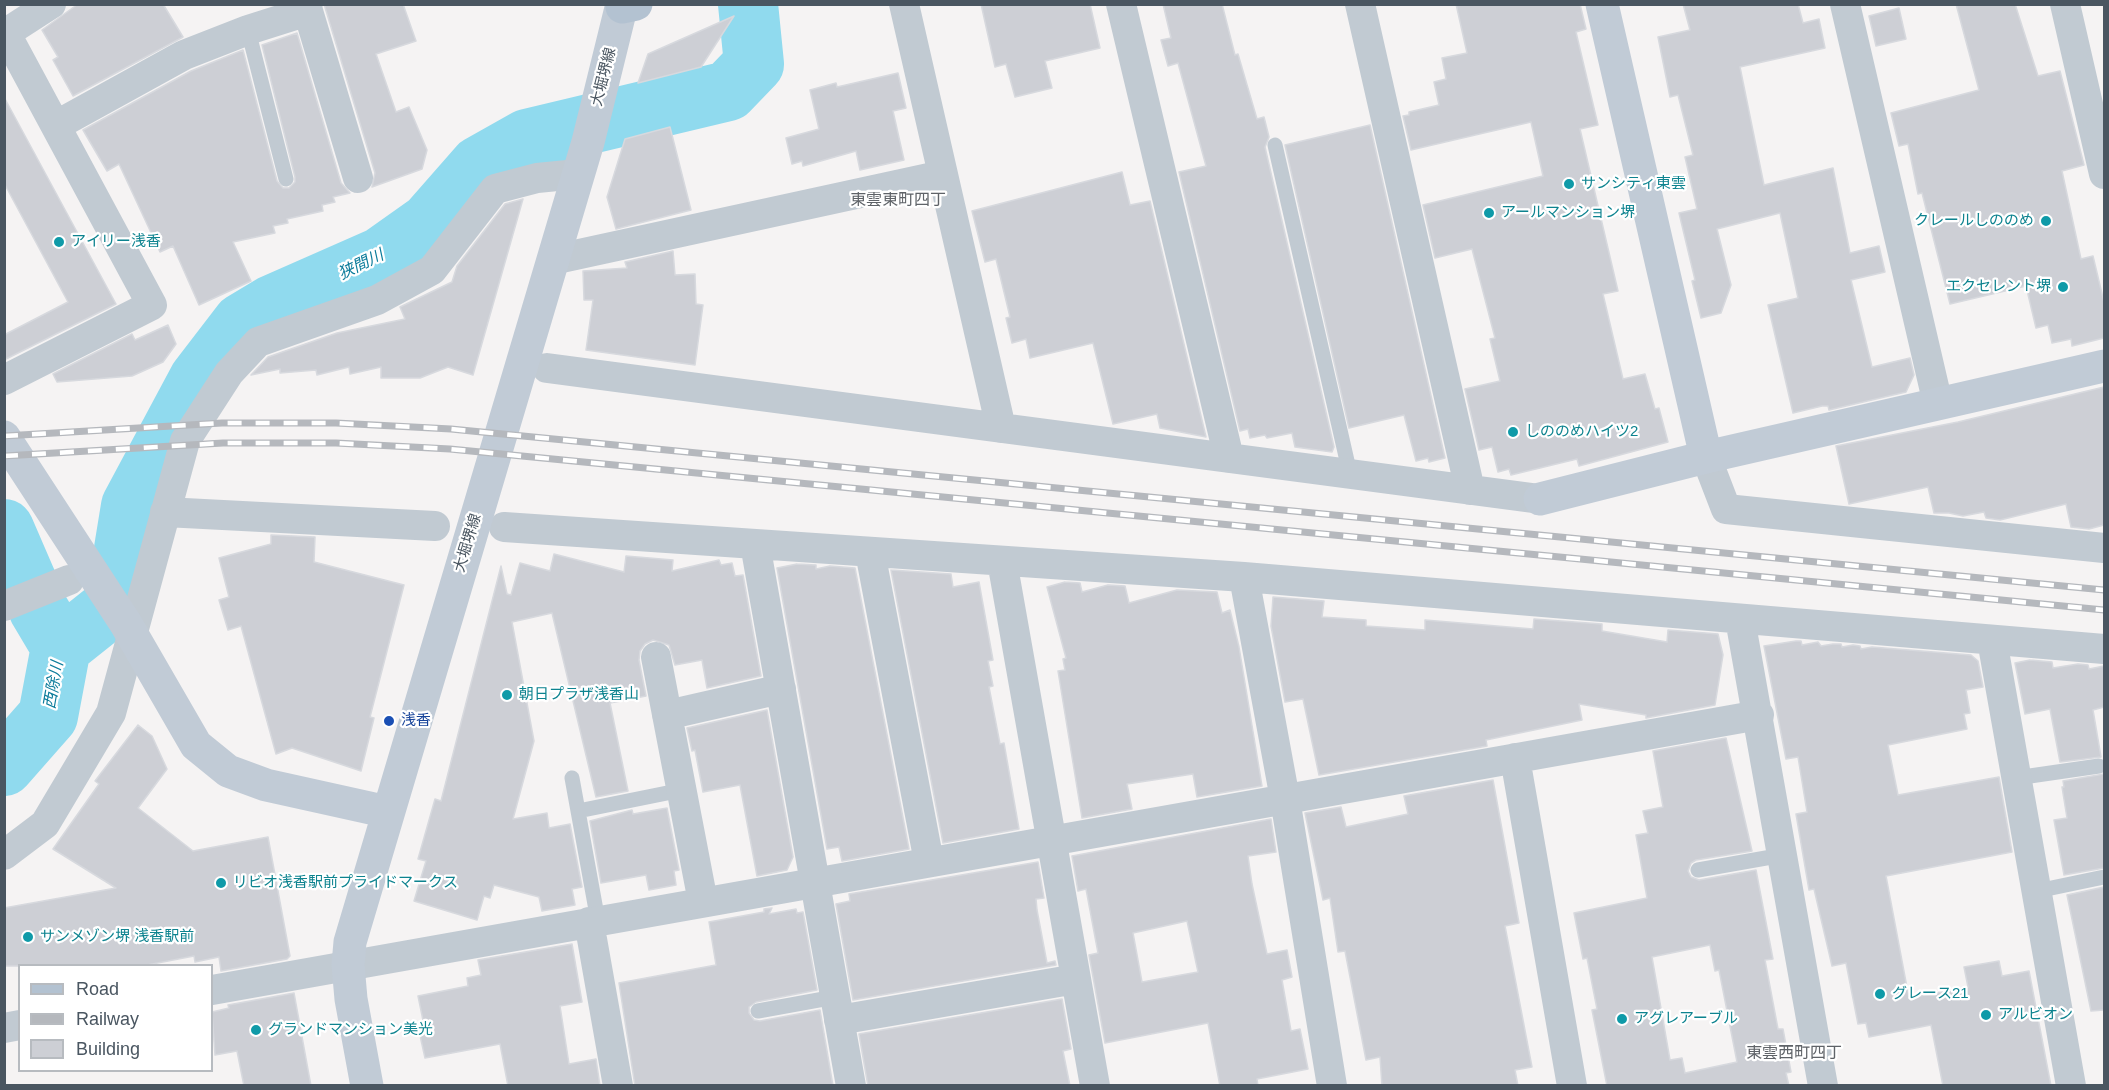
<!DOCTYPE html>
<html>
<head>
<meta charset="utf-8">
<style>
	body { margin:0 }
	#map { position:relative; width:2109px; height:1090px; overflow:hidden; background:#f5f3f3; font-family:Helvetica,sans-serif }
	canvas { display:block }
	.frame { position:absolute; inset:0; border:6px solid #4a5661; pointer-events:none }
	.legend { position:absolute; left:18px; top:964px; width:195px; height:108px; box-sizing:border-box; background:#fff; border:2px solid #b7bbc0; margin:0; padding:8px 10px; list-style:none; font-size:18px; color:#4a5661 }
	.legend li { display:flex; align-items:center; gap:12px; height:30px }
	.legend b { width:30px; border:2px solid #b7bbc0 }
</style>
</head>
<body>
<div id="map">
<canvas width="2109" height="1090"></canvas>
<div class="frame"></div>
<ul class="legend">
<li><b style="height:8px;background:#b3c2d1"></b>Road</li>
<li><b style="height:8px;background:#b5b8bd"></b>Railway</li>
<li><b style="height:16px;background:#cdcfd5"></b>Building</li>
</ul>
</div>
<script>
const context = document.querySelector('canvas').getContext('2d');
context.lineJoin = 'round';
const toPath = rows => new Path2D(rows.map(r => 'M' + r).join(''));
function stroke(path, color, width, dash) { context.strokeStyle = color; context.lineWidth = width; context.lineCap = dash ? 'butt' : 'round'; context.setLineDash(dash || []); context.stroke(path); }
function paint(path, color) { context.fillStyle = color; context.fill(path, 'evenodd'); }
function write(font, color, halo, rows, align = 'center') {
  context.font = font + ' Helvetica,"Noto Sans JP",sans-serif'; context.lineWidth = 4.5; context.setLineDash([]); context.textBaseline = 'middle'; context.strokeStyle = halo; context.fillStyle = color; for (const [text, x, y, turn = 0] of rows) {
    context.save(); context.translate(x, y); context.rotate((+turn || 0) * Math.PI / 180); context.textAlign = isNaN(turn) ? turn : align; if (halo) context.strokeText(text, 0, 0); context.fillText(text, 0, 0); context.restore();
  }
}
const river = toPath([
	[4,529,39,610,61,647,48,716,4,766],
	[61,647,115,604,131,506,199,379,242,323,272,305,381,257,429,223,479,166,527,139,728,91,754,64,748,4]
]);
const building = toPath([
	[78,4,163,4,183,37,73,96,53,60,58,57,42,30,78,4],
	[324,4,403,4,416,41,376,54,396,112,409,107,427,150,422,169,372,187,375,173,324,4],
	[981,4,1090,4,1100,48,1045,61,1052,88,1015,97,1006,64,995,67,981,4],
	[1163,4,1222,4,1235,55,1238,54,1257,119,1264,117,1269,137,1265,147,1334,447,1332,452,1295,447,1292,433,1267,438,1265,435,1250,438,1248,429,1240,431,1179,172,1206,166,1178,63,1168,66,1161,40,1171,38,1163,4],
	[1456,4,1580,4,1586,29,1576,32,1598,125,1580,129,1618,291,1603,294,1623,379,1645,374,1655,409,1659,408,1668,442,1579,466,1577,459,1511,475,1509,469,1498,472,1492,447,1479,450,1465,389,1500,381,1490,339,1495,338,1472,249,1435,258,1423,205,1543,176,1531,122,1411,150,1403,116,1409,115,1409,112,1439,105,1434,82,1446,79,1442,58,1467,53,1456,4],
	[1683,4,1798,4,1803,23,1819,19,1825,48,1740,67,1764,185,1833,168,1850,253,1879,246,1885,272,1851,280,1872,367,1910,358,1914,375,1906,392,1829,410,1828,406,1822,406,1793,413,1768,305,1798,298,1780,213,1717,229,1731,285,1721,313,1701,318,1692,281,1695,280,1679,213,1697,209,1685,157,1693,155,1678,95,1670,97,1658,37,1690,30,1683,4],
	[1956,4,2015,4,2038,76,2060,71,2084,165,2062,171,2081,259,2093,256,2104,302,2104,338,2072,346,2071,339,2052,343,2048,325,2036,328,2026,286,1950,304,1922,193,1918,194,1908,144,1899,146,1891,113,1979,90,1956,4],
	[1899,8,1906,39,1876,46,1869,16,1899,8],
	[734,16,701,67,638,83,648,54,734,16],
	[297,33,341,183,350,193,333,197,335,202,322,205,323,211,287,219,288,223,273,226,275,233,233,242,251,281,199,305,173,246,160,252,119,164,107,171,83,130,191,71,243,50,277,181,283,188,289,188,295,182,295,177,262,45,297,33],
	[898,73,906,108,893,111,904,160,860,170,856,151,803,166,802,161,792,164,786,138,819,129,810,90,836,83,837,87,898,73],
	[4,97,116,304,4,360,4,335,68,302,4,183,4,97],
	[1370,125,1445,458,1429,462,1428,458,1416,461,1404,415,1349,428,1285,145,1370,125],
	[670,127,691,210,616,229,607,197,625,139,670,127],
	[1122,172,1130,205,1150,201,1206,437,1160,428,1157,414,1113,424,1093,343,1030,358,1026,339,1012,343,1006,318,1010,317,996,259,985,262,972,211,1122,172],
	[523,199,473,375,448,367,420,378,381,378,381,367,350,374,349,367,317,375,316,370,280,373,280,369,251,375,268,357,337,333,405,319,400,307,452,282,457,266,505,204,523,199],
	[673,251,675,275,695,274,696,304,703,305,695,365,586,350,593,300,584,300,583,271,627,268,625,262,673,251],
	[168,325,176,344,163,362,132,376,57,382,53,374,132,334,135,340,168,325],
	[2104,387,2104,525,2089,529,2071,527,2066,504,2000,520,1986,518,1984,512,1963,516,1949,513,1934,513,1928,487,1849,504,1836,446,1958,422,2104,387],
	[271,535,315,537,314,562,404,585,370,717,374,718,361,771,292,748,276,754,241,626,228,630,219,600,229,597,219,558,271,544,271,535],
	[554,554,624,572,626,556,673,560,672,571,719,560,721,565,732,563,735,576,743,575,761,676,707,688,702,660,675,665,669,645,653,640,645,644,640,651,639,660,646,696,610,703,628,791,596,797,552,613,512,622,534,741,513,819,547,813,549,828,570,824,582,887,572,889,575,905,542,911,539,897,494,885,490,898,484,896,477,920,414,901,426,861,418,859,435,799,441,801,501,566,507,594,511,595,520,563,550,571,554,554],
	[797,564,816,565,816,569,830,566,855,568,909,849,842,861,839,847,827,849,777,568,797,564],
	[891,570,951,574,953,587,979,582,993,660,988,661,993,686,989,687,1000,744,1004,743,1019,829,943,843,891,570],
	[1065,582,1080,583,1082,592,1108,585,1125,586,1129,603,1177,590,1217,592,1222,613,1230,610,1239,647,1262,786,1197,797,1193,774,1127,784,1132,809,1082,818,1058,671,1065,670,1063,659,1066,658,1047,587,1065,582],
	[1273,597,1324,601,1322,617,1366,620,1366,626,1425,630,1425,620,1533,629,1534,619,1602,624,1602,631,1667,642,1668,630,1718,634,1723,655,1715,705,1646,718,1646,715,1579,704,1582,720,1486,740,1487,746,1319,775,1303,699,1285,702,1271,626,1273,597],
	[1796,641,1801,641,1802,645,1818,642,1821,646,1833,644,1841,644,1842,647,1853,645,1860,646,1861,649,1872,647,1971,655,1978,661,1983,687,1966,690,1970,713,1964,714,1967,729,1888,745,1898,795,1999,777,2012,852,1886,876,1909,998,1968,987,1964,967,1999,961,2002,976,2029,971,2051,1086,1943,1086,1931,1025,1869,1037,1866,1023,1858,1024,1846,963,1832,966,1814,889,1809,890,1796,814,1807,812,1798,757,1786,759,1764,646,1796,641],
	[2030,660,2052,662,2053,668,2078,664,2088,665,2089,669,2104,666,2104,707,2093,710,2101,757,2060,762,2050,709,2025,714,2015,663,2030,660],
	[767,710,793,857,787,870,757,876,740,785,703,792,695,750,692,751,687,728,767,710],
	[138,725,152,736,167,769,138,808,193,851,268,837,290,956,287,959,221,971,219,957,195,962,194,956,142,966,4,966,4,908,116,888,53,849,99,784,95,781,138,725],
	[1726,738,1752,851,1696,860,1691,863,1688,871,1691,877,1699,880,1756,870,1773,959,1765,960,1778,1029,1783,1029,1791,1072,1786,1073,1789,1086,1607,1086,1592,1010,1597,1009,1587,958,1583,959,1574,913,1647,898,1636,835,1648,833,1643,811,1663,807,1653,751,1726,738],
	[1710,945,1715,971,1719,970,1737,1062,1685,1073,1682,1058,1670,1060,1652,957,1710,945],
	[2104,774,2104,868,2064,875,2054,820,2067,818,2062,787,2064,787,2063,781,2104,774],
	[1493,780,1519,923,1505,926,1532,1067,1515,1070,1518,1086,1382,1086,1380,1057,1366,1060,1345,951,1338,952,1330,898,1323,900,1305,813,1341,807,1346,827,1408,814,1404,796,1493,780],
	[667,808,679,870,674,871,676,885,649,890,646,875,601,883,590,821,632,810,633,814,667,808],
	[1271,819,1276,852,1248,856,1252,884,1267,954,1287,950,1292,977,1282,980,1291,1031,1300,1029,1308,1069,1257,1079,1258,1086,1220,1086,1208,1023,1105,1043,1089,955,1098,953,1086,889,1078,891,1072,856,1271,819],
	[1187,921,1198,972,1142,982,1133,933,1187,921],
	[1038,862,1044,898,1036,899,1037,910,1047,963,1055,961,1056,965,853,1000,836,904,850,901,849,894,1038,862],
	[2104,887,2104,1010,2091,1011,2067,895,2104,887],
	[772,908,769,914,796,909,797,913,803,912,817,990,756,1002,749,1007,749,1013,754,1020,760,1021,820,1010,833,1086,635,1086,619,983,716,965,709,922,764,912,764,909,772,908],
	[572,944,582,1002,560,1006,569,1064,596,1059,600,1086,508,1086,500,1044,425,1058,419,1031,425,1030,418,996,468,986,467,978,481,975,478,960,572,944],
	[294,993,311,1086,244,1086,237,1051,215,1055,212,1012,229,1008,228,1005,294,993],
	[1062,999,1071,1049,1063,1051,1070,1086,868,1086,859,1034,1062,999]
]);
const lane = toPath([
	[248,30,286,179],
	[1275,145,1350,474],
	[572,778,598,921],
	[2016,778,2099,766],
	[578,811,682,790],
	[1698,870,1783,855],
	[2037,891,2104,877],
	[758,1011,835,997]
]);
const street = toPath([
	[904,4,1001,428],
	[1121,4,1229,458],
	[1360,4,1470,490],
	[1845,4,1938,404],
	[2065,4,2104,174],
	[308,11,358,178],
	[4,30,152,305,4,380],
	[6,33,51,4],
	[57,125,184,55,248,30,308,11,307,4],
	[552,260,943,175],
	[547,368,1540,499],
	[1706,457,1726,509,2104,548],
	[165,512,435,526],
	[504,527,1244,577,2104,649],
	[755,544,851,1086],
	[870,552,929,862],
	[1002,561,1095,1086],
	[1244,577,1285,799,1332,1086],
	[4,606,69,580],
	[1740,619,1823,1086],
	[1992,640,2071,1086],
	[656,657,703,902],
	[667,715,781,689],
	[1515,758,1572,1086],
	[4,855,45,824,111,713,185,441,229,373,258,342,377,300,432,270,495,189,537,178,578,174],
	[589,922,618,1086],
	[212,990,1759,715],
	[839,1020,1076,979],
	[4,1028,20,1025]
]);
const secondary = toPath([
	[1602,4,1706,457],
	[4,437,126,624,196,745,228,771,266,785,388,812],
	[1540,499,1706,457,2104,366],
	[367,1086,351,999,348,965,350,942,588,142,622,4]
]);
const primary = toPath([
	[622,7,636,4]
]);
const rail = toPath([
	[4,436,222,423,336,423,451,429,2104,590],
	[4,456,223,443,336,443,450,449,2104,610]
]);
const markers = [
	[1569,184,6,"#0f9aa8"],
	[1489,213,6,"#0f9aa8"],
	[2046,221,6,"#0f9aa8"],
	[59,242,6,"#0f9aa8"],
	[2063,287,6,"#0f9aa8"],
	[1513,432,6,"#0f9aa8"],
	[507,695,6,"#0f9aa8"],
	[389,721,6,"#1a4fb4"],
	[221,883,6,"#0f9aa8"],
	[28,937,6,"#0f9aa8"],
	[1880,994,6,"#0f9aa8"],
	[1986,1015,6,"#0f9aa8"],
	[1622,1019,6,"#0f9aa8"],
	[256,1030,6,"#0f9aa8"]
];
const streetNames = [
	["大堀堺線",604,77,-76],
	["大堀堺線",468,543,-73]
];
const cultureNames = [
	["サンシティ東雲",1581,184],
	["アールマンション堺",1501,213],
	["クレールしののめ",2034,221,"right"],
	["アイリー浅香",71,242],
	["エクセレント堺",2051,287,"right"],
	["しののめハイツ2",1525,432],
	["朝日プラザ浅香山",519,695],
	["リビオ浅香駅前プライドマークス",233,883],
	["サンメゾン堺 浅香駅前",40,937],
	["グレース21",1892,994],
	["アルビオン",1998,1015],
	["アグレアーブル",1634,1019],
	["グランドマンション美光",268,1030]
];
const transitNames = [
	["浅香",401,721]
];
const neighbourhoodNames = [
	["東雲東町四丁",898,201],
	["東雲西町四丁",1794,1054]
];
const waterNames = [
	["狭間川",361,265,-26],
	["西除川",54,685,-80]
];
stroke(river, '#90daee', 60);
paint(building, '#cdcfd5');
stroke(building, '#d7d9de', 1.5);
stroke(lane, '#c1cad2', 15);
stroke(street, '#c1cad2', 30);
stroke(secondary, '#c1cbd6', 33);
stroke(primary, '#b3c2d1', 33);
stroke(rail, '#b5b8bd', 7);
stroke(rail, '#fff', 4.5, [14]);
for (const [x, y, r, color] of markers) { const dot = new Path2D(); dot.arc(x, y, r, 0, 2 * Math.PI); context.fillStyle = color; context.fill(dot); stroke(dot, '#fff', 2); }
write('15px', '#4a5661', '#fff', streetNames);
write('15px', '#0d838f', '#fff', cultureNames, 'left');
write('15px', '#164399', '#fff', transitNames, 'left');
write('16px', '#5f6368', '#fff', neighbourhoodNames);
write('italic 16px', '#0c7c9b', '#fff', waterNames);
</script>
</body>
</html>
